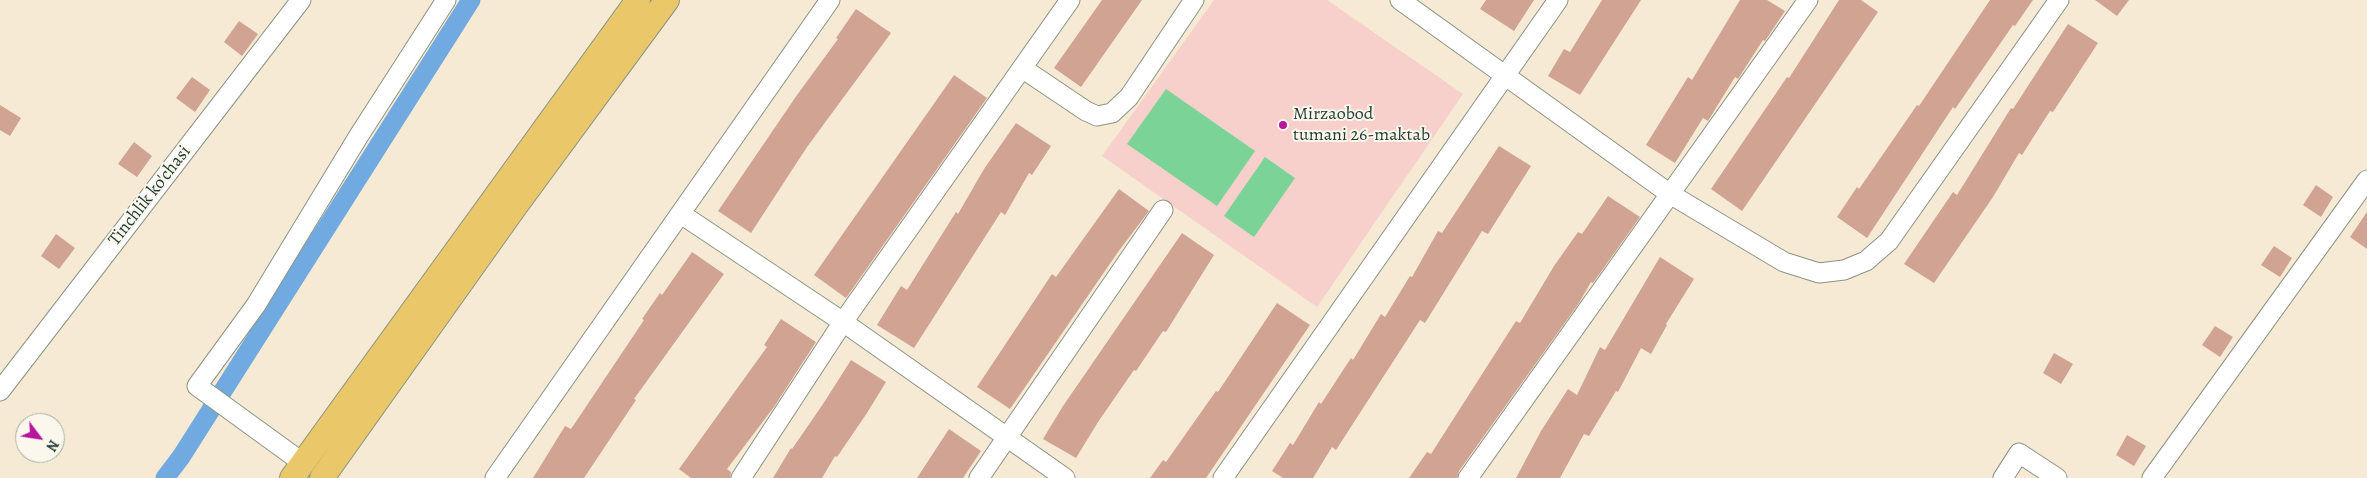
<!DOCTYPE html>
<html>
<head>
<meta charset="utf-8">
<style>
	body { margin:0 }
	#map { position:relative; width:2367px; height:478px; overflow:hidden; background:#f6ead5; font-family:Alegreya,serif }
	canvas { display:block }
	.north { position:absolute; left:15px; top:413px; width:50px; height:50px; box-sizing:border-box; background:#fbf7ec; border:1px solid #a3ada2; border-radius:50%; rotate:121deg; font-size:14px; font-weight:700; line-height:20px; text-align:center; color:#1f3d34 }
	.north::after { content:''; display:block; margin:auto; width:18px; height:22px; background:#b5179e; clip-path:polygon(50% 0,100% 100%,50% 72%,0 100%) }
</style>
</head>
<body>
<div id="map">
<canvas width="2367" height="478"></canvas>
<div class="north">N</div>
</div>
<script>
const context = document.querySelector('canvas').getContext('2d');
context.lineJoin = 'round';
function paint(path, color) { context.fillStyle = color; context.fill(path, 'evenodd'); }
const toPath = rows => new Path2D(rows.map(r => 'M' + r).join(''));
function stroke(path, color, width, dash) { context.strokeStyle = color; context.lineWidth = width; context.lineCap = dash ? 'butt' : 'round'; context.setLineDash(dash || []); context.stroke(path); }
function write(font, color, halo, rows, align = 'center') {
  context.font = font + ' Alegreya,serif'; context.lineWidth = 4; context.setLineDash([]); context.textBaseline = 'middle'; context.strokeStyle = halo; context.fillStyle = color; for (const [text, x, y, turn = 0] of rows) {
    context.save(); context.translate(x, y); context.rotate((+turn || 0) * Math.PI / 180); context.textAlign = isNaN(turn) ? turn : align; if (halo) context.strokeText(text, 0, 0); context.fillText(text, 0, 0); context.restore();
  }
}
const built = toPath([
	[1214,0,1327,0,1463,94,1317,307,1102,156]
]);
const green = toPath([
	[1166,89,1255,151,1217,206,1127,144],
	[1265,157,1295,178,1254,237,1224,216]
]);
const canal = toPath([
	[165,478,181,457,471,0]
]);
const building = toPath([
	[1102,0,1142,0,1081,87,1054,68],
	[1486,0,1534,0,1514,31,1480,9],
	[1602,0,1641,0,1580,95,1548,76,1564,49,1570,52],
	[1740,0,1767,0,1785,11,1765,41,1763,40,1738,79,1735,77,1708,121,1703,118,1675,163,1646,145,1688,77,1692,80],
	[1839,0,1861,0,1878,12,1742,211,1711,189,1787,77,1789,78],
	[1990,0,2033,0,2015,26,2013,25,1955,109,1953,107,1867,238,1837,217,1857,187,1859,189,1917,105,1919,106],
	[2095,0,2129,0,2117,16],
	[856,9,891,33,807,147,751,233,718,211,797,95,838,39,836,38],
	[239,21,258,34,242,56,224,42],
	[2068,24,2098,43,2053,112,2050,111,2022,155,2019,153,1993,197,1934,283,1904,264,1953,192,1957,195,2011,108,2013,109],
	[954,75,987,98,846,298,814,275],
	[192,77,210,90,195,112,176,98],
	[0,105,21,118,10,136,0,130],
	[1016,123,1051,146,1032,175,1029,173,1005,215,1001,212,914,348,877,325,901,286,907,290,956,212,958,214,984,169],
	[134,142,152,156,137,177,118,164],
	[1499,146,1531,166,1488,234,1482,231,1425,323,1420,320,1336,450,1332,447,1313,478,1283,478,1272,471,1290,443,1293,445,1319,402,1321,404,1351,358,1353,360,1381,314,1385,317,1410,276,1412,277,1438,231,1442,233],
	[2316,185,2333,197,2321,217,2303,205],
	[1119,189,1149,211,1118,252,1010,409,977,387,1052,274,1056,277],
	[1608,196,1640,217,1593,283,1591,282,1579,303,1459,471,1457,478,1409,478,1427,452,1431,454,1516,321,1520,323,1554,266,1578,232,1582,234],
	[2367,212,2367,249,2350,237],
	[1182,233,1214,255,1166,332,1163,331,1136,371,1134,370,1098,422,1076,458,1043,439,1063,406],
	[56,234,75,248,59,269,41,256],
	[2274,246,2292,258,2280,277,2261,265],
	[692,252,724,274,634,399,636,400,584,478,533,478,565,426,571,429,644,320,642,319,660,293,662,295],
	[1660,257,1694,279,1666,324,1667,325,1651,354,1641,348,1618,392,1616,391,1589,436,1584,434,1560,478,1516,478,1541,431,1568,389,1577,395,1600,347,1605,350],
	[1277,303,1310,325,1206,478,1150,478,1163,460,1166,462,1216,391,1218,392],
	[781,319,816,342,774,407,727,469,731,472,730,478,691,478,679,469,767,347,764,345],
	[2215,326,2233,337,2220,357,2202,345],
	[2054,353,2073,364,2061,384,2043,373],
	[851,360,886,382,867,413,837,457,835,456,822,478,773,478,791,448,792,449,823,404],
	[949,429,981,451,963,478,917,478],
	[2127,435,2146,446,2134,466,2116,455]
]);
const minor = toPath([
	[1400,0,1670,194,1784,262,1819,273,1844,270,1866,261,1889,241,2059,0],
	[1022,68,1086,111,1097,116,1112,113,1129,97,1194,0],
	[681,214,843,322,1065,478],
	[0,391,301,0],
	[303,463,197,386,256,305,358,137,446,0],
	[495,478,830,0],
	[741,478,843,322,1070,0],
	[979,478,1163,210],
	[1223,478,1558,0],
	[1468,478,1808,0],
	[2003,478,2019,453,2057,478],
	[2152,478,2367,180]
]);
const major = toPath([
	[292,478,638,0],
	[322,478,514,208,667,0]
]);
const markers = [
	[1283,125,5,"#b5179e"]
];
const poiNames = [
	["Mirzaobod",1293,115],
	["tumani 26-maktab",1293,136]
];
const streetNames = [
	["Tinchlik ko'chasi",150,196,-52]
];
paint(built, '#f7d0cb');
paint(green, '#7cd397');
stroke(canal, '#70aae0', 19);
paint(building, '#d1a393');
stroke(minor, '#8a9484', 21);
stroke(major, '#8a9484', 26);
stroke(minor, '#fff', 19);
stroke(major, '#eac769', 24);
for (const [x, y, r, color] of markers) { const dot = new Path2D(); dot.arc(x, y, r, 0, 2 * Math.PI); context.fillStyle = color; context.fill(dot); stroke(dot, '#fbf7ec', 2); }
write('18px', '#1f3d34', '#fbf7ec', poiNames, 'left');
write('18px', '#1f3d34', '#fbf7ec', streetNames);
</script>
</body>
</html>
